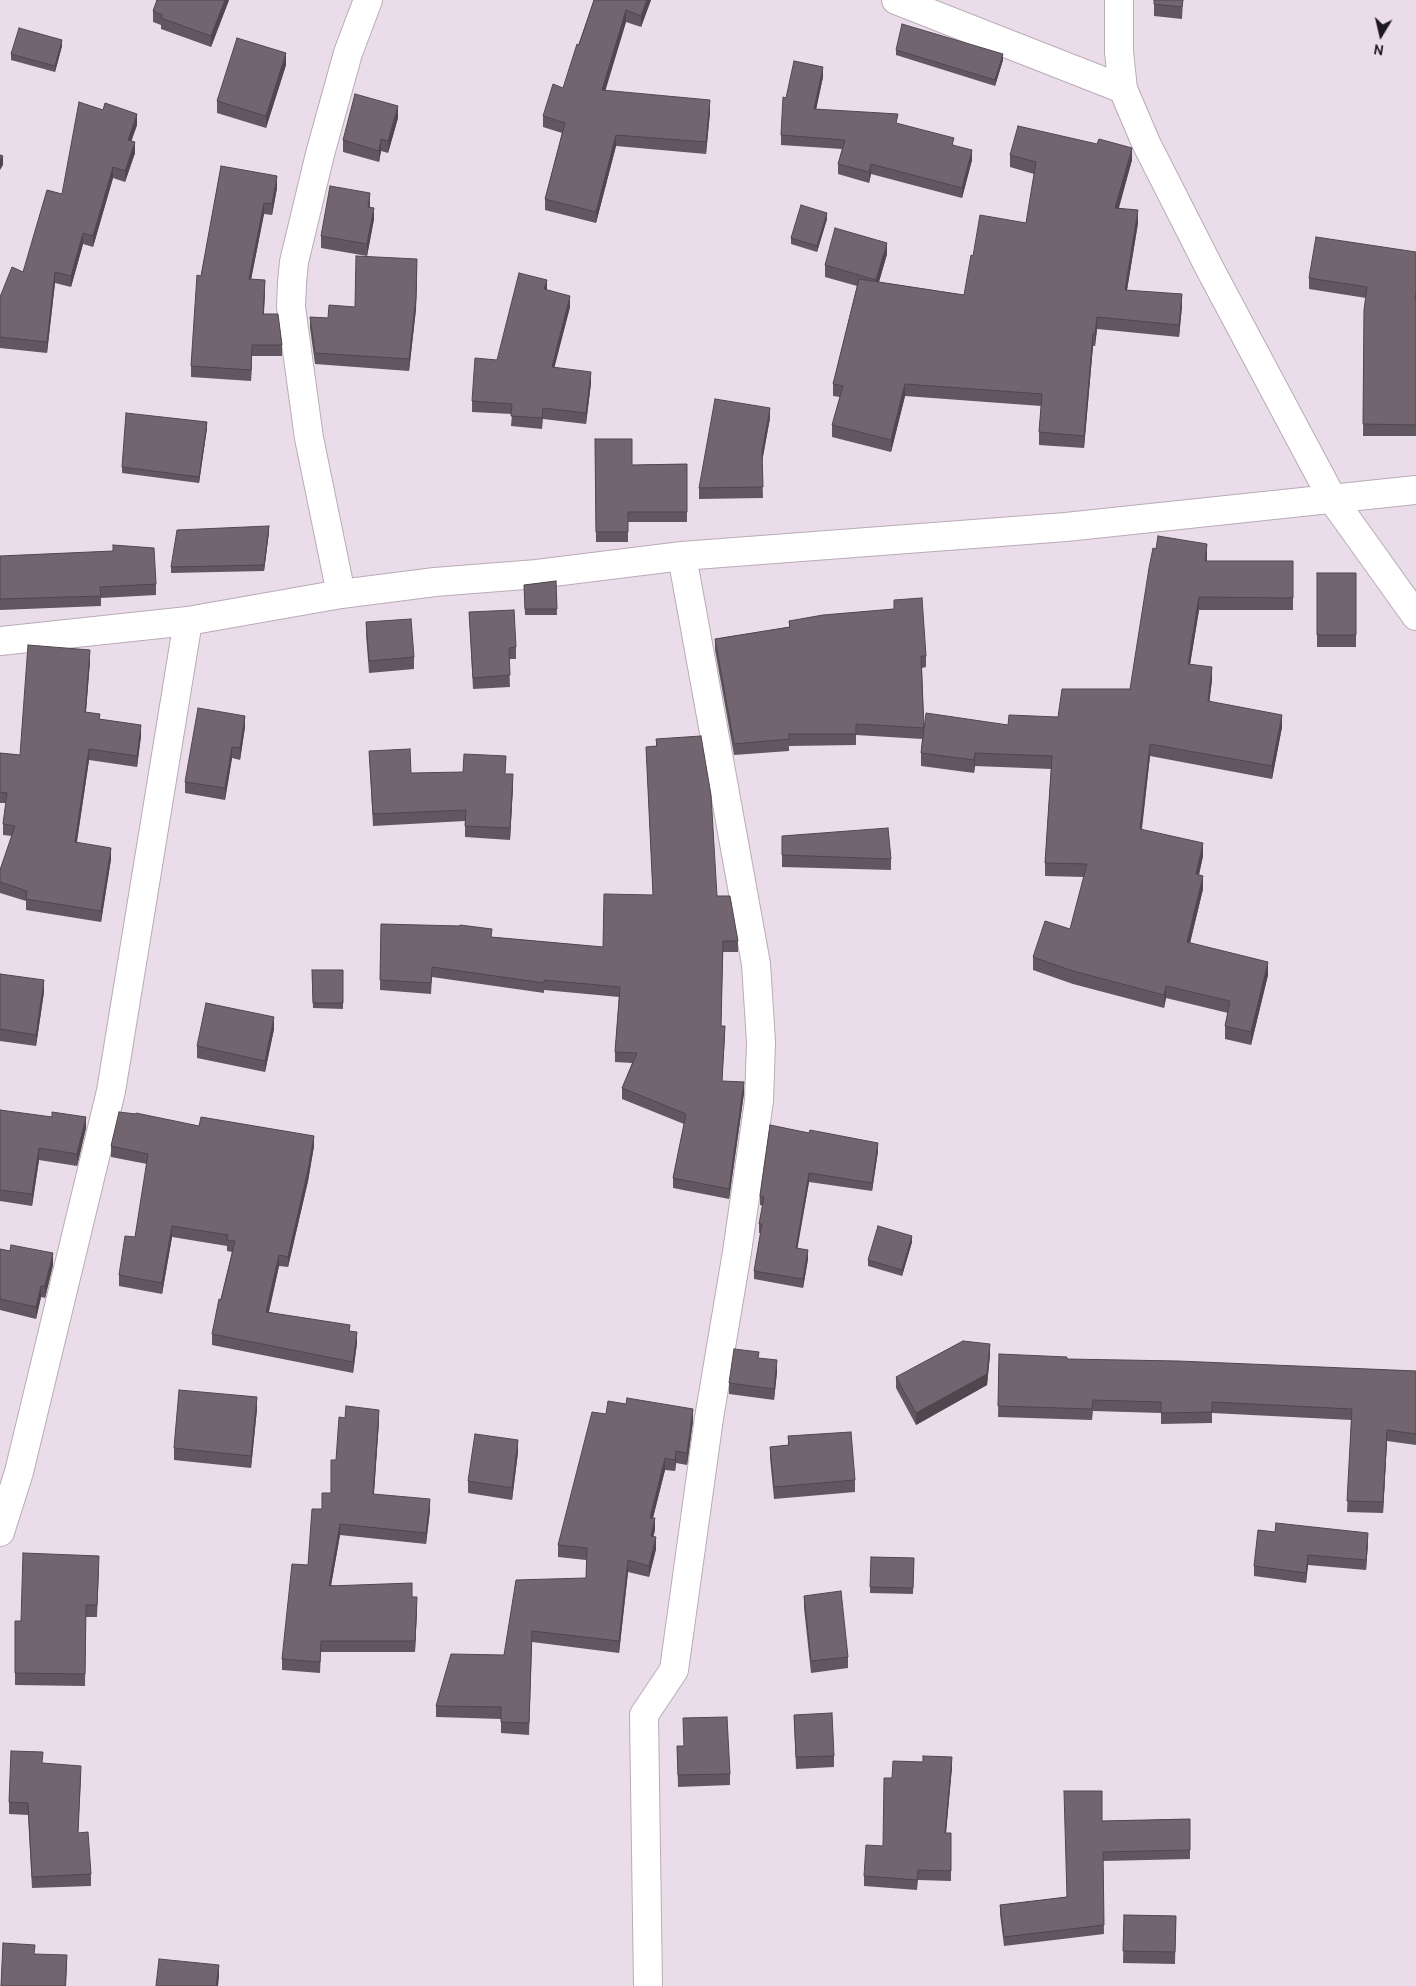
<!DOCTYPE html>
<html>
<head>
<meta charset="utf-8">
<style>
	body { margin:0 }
	#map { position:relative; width:1416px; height:1986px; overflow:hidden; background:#ebdce9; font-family:Cabin,sans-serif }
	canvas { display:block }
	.north { position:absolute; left:1356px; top:10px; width:50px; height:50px; -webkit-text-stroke:4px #ebdce9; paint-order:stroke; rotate:189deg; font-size:14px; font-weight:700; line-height:20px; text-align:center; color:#1e191e }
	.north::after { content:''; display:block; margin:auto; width:18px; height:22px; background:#1e191e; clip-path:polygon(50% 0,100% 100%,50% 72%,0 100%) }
</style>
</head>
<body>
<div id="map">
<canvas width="1416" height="1986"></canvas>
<div class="north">N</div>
</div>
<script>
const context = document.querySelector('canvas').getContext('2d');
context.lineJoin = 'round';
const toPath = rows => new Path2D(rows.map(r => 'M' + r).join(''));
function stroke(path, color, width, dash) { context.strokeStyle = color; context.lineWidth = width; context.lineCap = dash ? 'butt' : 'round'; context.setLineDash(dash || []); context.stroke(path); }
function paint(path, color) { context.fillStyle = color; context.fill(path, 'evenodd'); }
const minor = toPath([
	[896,0,1123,89],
	[1119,0,1119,52,1123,89,1146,143,1211,271,1333,500,1416,616],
	[341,594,309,438,291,307,292,283,294,262,320,154,348,53,368,0],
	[0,641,188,621,341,594,435,582,537,574,682,556,1066,527,1416,490],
	[0,1532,19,1472,111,1091,188,621],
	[648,1986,644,1715,674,1670,709,1418,737,1252,759,1101,761,1042,756,964,682,556]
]);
const wall = toPath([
	[157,0,229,0,211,47,161,29,161,25,153,22,153,11],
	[594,0,651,0,641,27,626,22,605,90,710,112,706,154,616,146,596,223,545,210,545,199,562,133,543,127,543,116,563,88],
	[1154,0,1183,0,1182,19,1154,16],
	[62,46,55,72,11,60,11,54],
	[896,50,1003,60,995,86,896,55],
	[286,65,266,128,217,113,217,101],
	[823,77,816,109,898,124,954,145,972,160,962,198,871,174,869,183,838,174,838,164,842,149,781,145,781,135,786,98],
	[398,118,388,153,381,151,379,162,343,152,343,140],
	[137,125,131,141,135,153,125,182,113,178,93,247,83,244,71,287,55,283,47,353,0,348,0,297,23,272,62,194],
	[1010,155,1132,160,1119,208,1138,223,1127,290,1182,306,1179,337,1097,329,1095,346,1093,346,1084,448,1039,445,1039,432,1041,406,905,396,891,452,832,437,832,425,840,397,833,396,833,384,857,286,825,277,825,265,887,254,879,282,964,295,973,256,1026,223,1034,174,1010,167],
	[221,166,277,188,272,215,264,214,251,279,265,291,264,314,282,345,282,356,252,356,251,381,191,377,191,366,201,276],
	[370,205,370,207,374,219,367,256,321,248,321,236],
	[827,219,817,252,791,244,791,238],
	[1416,252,1416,436,1363,436,1364,310,1366,298,1309,289,1309,278],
	[417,271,416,309,409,371,315,364,310,328,310,317,328,318,355,307],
	[547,290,570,307,554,367,591,383,586,424,543,419,542,429,511,426,512,414,472,412,472,401,497,360],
	[770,418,762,461,763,498,699,499,699,488],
	[207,428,199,483,122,473,122,467],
	[595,439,632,465,687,464,687,522,628,522,628,542,596,542],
	[269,532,264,571,171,573,171,567],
	[0,556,156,584,156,595,101,598,101,606,0,610],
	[1207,557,1207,561,1293,561,1293,610,1199,610,1190,664,1212,680,1209,702,1282,727,1272,779,1150,756,1142,829,1203,856,1199,875,1203,889,1190,943,1268,975,1251,1045,1225,1039,1225,1026,1228,1013,1166,998,1164,1008,1073,984,1033,970,1033,957,1070,929,1084,877,1045,876,1045,863,1051,769,975,766,974,773,921,766,921,753,922,739,856,735,856,745,789,746,789,751,734,755,715,650,715,639,789,627,789,621,894,609,894,600,926,656,926,667,922,668,924,729,1008,725,1058,717,1130,689],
	[1317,573,1356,573,1356,647,1317,647],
	[556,581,557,615,525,615,524,585],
	[469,612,516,647,516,659,509,659,510,687,473,689],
	[366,622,414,657,414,669,369,673,366,634],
	[90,661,86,712,100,719,141,736,137,767,89,760,77,842,111,859,101,922,26,910,26,901,0,893,0,870,12,836,3,835,3,824,6,803,0,803,0,753,20,755],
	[245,727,240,760,232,758,225,800,185,793,185,782],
	[656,739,717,896,738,941,738,952,723,952,721,1026,725,1036,722,1081,744,1093,729,1199,673,1188,673,1178,684,1124,622,1099,622,1088,632,1063,615,1062,615,1052,619,997,544,990,544,993,432,977,431,994,380,990,381,924,492,937,603,947,653,895,646,747,656,746],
	[369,751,411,773,506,774,513,786,510,840,465,837,465,821,373,826],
	[782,836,891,859,891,870,782,867],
	[312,970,343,970,343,1009,313,1008],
	[0,974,44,992,36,1046,0,1041],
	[274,1029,265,1072,197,1058,197,1046],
	[0,1110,86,1128,77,1166,39,1160,32,1206,0,1201],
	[770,1125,878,1151,872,1191,809,1182,797,1248,808,1259,803,1288,754,1279,754,1271,761,1233,759,1233,759,1224,763,1206,760,1205,760,1196],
	[199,1126,314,1146,308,1181,288,1267,279,1266,269,1312,350,1331,357,1343,353,1373,212,1345,212,1334,232,1252,227,1251,227,1246,172,1237,162,1294,119,1286,119,1275,135,1237,147,1164,111,1157,111,1146],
	[912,1242,902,1276,868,1266,868,1260],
	[0,1249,10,1251,53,1265,45,1298,41,1297,36,1319,0,1310],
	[999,1354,1067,1359,1416,1371,1416,1445,1387,1441,1383,1513,1347,1512,1351,1420,1212,1413,1212,1423,1161,1424,1161,1413,1093,1411,1092,1420,998,1417],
	[990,1355,987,1385,916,1425,896,1388,896,1377],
	[759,1358,777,1372,774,1400,729,1394,729,1383],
	[257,1409,251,1468,174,1460,174,1448],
	[606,1414,693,1421,687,1465,676,1463,675,1471,665,1470,653,1518,655,1530,653,1536,656,1549,649,1577,628,1572,619,1653,532,1642,529,1735,501,1733,501,1719,436,1717,436,1706,504,1655,586,1578,586,1560,558,1557,558,1545],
	[345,1418,379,1421,374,1494,430,1510,426,1544,340,1535,331,1585,412,1597,417,1608,415,1652,321,1652,320,1673,282,1670,282,1659,308,1565,322,1509,331,1493,336,1460],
	[788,1436,855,1480,855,1492,774,1499,770,1458,770,1447,788,1445],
	[518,1452,512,1500,468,1493,468,1481],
	[1275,1532,1368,1543,1366,1570,1308,1565,1306,1583,1254,1576,1254,1566],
	[871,1557,914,1558,913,1594,870,1593],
	[99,1568,97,1617,86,1617,85,1686,15,1685,15,1621,21,1621],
	[804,1596,848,1657,848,1668,811,1673,804,1608],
	[794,1715,834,1756,834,1767,796,1769],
	[677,1746,684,1746,730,1774,730,1785,678,1787],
	[43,1763,81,1777,78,1833,91,1874,91,1886,32,1888,28,1815,9,1814,9,1802],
	[952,1767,946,1833,951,1833,951,1881,918,1880,917,1890,864,1886,864,1876,883,1846,892,1778],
	[1190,1819,1190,1859,1103,1861,1104,1934,1004,1946,1000,1914,1000,1905,1066,1897,1102,1821],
	[1124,1915,1176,1916,1175,1964,1123,1963]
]);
const shadedWall = toPath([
	[225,0,229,0,211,47,211,36],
	[647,0,651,0,641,27,641,16],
	[626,10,626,22,602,102,602,90],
	[62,40,62,46,55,72,55,66],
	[286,53,286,65,266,128,266,116],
	[1003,54,1003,60,995,86,995,80],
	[823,67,823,77,814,119,814,109],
	[710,100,710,112,706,154,706,142],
	[398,106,398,118,388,153,388,141],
	[137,114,137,125,128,151,128,140],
	[616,135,616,146,596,223,596,212],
	[381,139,381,151,379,162,379,151],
	[135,142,135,153,125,182,125,171],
	[1132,148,1132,160,1115,220,1115,208],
	[972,150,972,160,962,198,962,188],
	[3,156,3,165,0,170,0,161],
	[871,164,871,174,869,183,869,172],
	[113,167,113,178,93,247,93,236],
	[277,176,277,188,272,215,272,204],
	[370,193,370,205,368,218,368,207],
	[264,203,264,214,249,290,249,279],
	[374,208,374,219,367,256,367,244],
	[1138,210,1138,223,1125,302,1125,290],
	[827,213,827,219,817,252,817,246],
	[83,233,83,244,71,287,71,276],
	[887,243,887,254,876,292,876,280],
	[417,259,416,309,409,371,409,359],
	[55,272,55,283,47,353,47,342],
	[265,280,265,291,263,325,263,314],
	[547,280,547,291,544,289],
	[1182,294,1182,306,1179,337,1179,325],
	[570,296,570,307,552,377,552,367],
	[1097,317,1097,329,1095,346,1095,334],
	[1093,334,1093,346,1084,448,1084,436],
	[252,345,252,356,251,381,251,370],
	[591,372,591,383,586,424,586,413],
	[905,384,905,396,891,452,891,440],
	[770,408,770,418,762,462,762,452],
	[207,422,207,428,199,483,199,477],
	[269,526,269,532,264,571,264,565],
	[1207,544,1207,557,1205,574,1205,561],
	[1199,597,1199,610,1188,677,1188,664],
	[90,650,90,661,85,723,85,712],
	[1212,667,1212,680,1208,714,1208,701],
	[1282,715,1282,727,1272,779,1272,766],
	[245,716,245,727,240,760,240,748],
	[141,725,141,736,137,767,137,756],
	[1150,744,1150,756,1140,842,1140,829],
	[232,747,232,758,225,800,225,788],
	[89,749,89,760,75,853,75,842],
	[975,753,975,766,974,773,974,760],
	[513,774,513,786,510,840,510,828],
	[1203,843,1203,856,1196,887,1196,874],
	[111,848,111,859,101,922,101,911],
	[1203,876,1203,889,1187,955,1187,942],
	[1268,962,1268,975,1251,1045,1251,1032],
	[44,980,44,992,36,1046,36,1035],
	[1166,986,1166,998,1164,1008,1164,995],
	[274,1017,274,1029,265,1072,265,1061],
	[744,1082,744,1093,729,1199,729,1189],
	[86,1117,86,1128,77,1166,77,1154],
	[314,1136,314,1146,308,1181,288,1267,288,1257],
	[878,1143,878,1151,872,1191,872,1183],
	[39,1148,39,1160,32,1206,32,1194],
	[809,1173,809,1182,796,1257,796,1248],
	[172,1226,172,1237,162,1294,162,1283],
	[912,1236,912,1242,902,1276,902,1270],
	[808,1250,808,1259,803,1288,803,1279],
	[53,1253,53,1265,45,1298,45,1286],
	[279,1255,279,1266,266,1323,266,1312],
	[41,1286,41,1297,36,1319,36,1307],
	[357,1332,357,1343,353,1373,353,1362],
	[990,1344,990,1355,987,1385,916,1425,916,1413],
	[777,1360,777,1372,774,1400,774,1389],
	[257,1397,257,1409,251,1468,251,1456],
	[693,1409,693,1421,687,1465,687,1453],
	[379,1410,379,1421,373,1505,373,1494],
	[1387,1430,1387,1441,1383,1513,1383,1502],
	[518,1440,518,1452,512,1500,512,1488],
	[676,1451,676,1463,675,1471,675,1460],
	[665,1458,665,1470,650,1529,650,1518],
	[430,1499,430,1510,426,1544,426,1533],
	[655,1518,655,1530,651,1547,651,1536],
	[340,1524,340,1535,329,1597,329,1586],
	[1368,1533,1368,1543,1366,1570,1366,1560],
	[656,1537,656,1549,649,1577,649,1566],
	[1308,1555,1308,1565,1306,1583,1306,1573],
	[628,1560,628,1572,619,1653,619,1641],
	[417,1597,417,1608,415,1652,415,1641],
	[952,1757,952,1767,945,1843,945,1833],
	[67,1955,67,1967,66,1986,65,1986],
	[219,1965,219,1977,218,1986,216,1986]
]);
const building = toPath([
	[157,0,225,0,211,36,161,18,163,15,153,11,157,0],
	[594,0,647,0,641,16,626,10,602,90,710,100,706,142,616,135,596,212,545,199,565,123,543,116,553,84,563,88,577,44,579,45,594,0],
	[1154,0,1183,0,1182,7,1154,4,1154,0],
	[902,24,1003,54,995,80,896,50,902,24],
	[19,28,62,40,55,66,11,54,19,28],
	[237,38,286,53,266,116,217,101,237,38],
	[794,61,823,67,814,109,898,114,896,123,954,138,952,145,972,150,962,188,871,164,869,172,838,164,845,140,781,135,783,97,786,98,794,61],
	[355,94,398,106,388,141,381,139,379,151,343,140,355,94],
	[79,102,103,110,105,103,137,114,128,140,135,142,125,171,113,167,93,236,83,233,71,276,55,272,47,342,0,337,0,297,12,267,23,272,47,190,62,194,79,102],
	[1018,126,1097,144,1099,139,1132,148,1115,208,1138,210,1125,290,1182,294,1179,325,1097,317,1095,334,1093,334,1084,436,1039,432,1042,394,905,384,891,440,832,425,843,386,833,384,859,279,964,295,971,255,973,256,980,215,1026,223,1036,162,1010,155,1018,126],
	[0,155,3,156,0,161,0,155],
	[221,166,277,176,272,204,264,203,249,279,265,280,263,314,278,314,282,345,252,345,251,370,191,366,197,275,201,276,221,166],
	[330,186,370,193,368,207,374,208,367,244,321,236,330,186],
	[801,205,827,213,817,246,791,238,801,205],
	[835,228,887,243,876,280,825,265,835,228],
	[1316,237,1416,252,1416,292,1415,300,1416,301,1416,425,1363,424,1364,310,1367,287,1309,278,1316,237],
	[356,256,417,259,416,298,409,359,315,353,310,317,328,318,329,305,355,307,356,256],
	[519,273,547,280,544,289,570,296,552,367,591,372,586,413,543,408,542,418,511,416,512,404,472,401,475,358,497,360,519,273],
	[715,399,770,408,762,452,763,487,699,488,715,399],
	[126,413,207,422,199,477,122,467,126,413],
	[595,439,632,439,632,465,687,464,687,512,628,512,628,532,596,532,595,439],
	[269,526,264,565,171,567,177,530,269,526],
	[1158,536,1207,544,1205,561,1293,561,1293,598,1199,597,1188,664,1212,667,1208,701,1282,715,1272,766,1150,744,1140,829,1203,843,1196,874,1203,876,1187,942,1268,962,1251,1032,1225,1026,1230,1001,1166,986,1164,995,1073,971,1033,957,1045,921,1070,929,1087,864,1045,863,1052,756,975,753,974,760,921,753,926,713,1008,725,1009,715,1058,717,1062,689,1130,689,1149,568,1153,548,1156,549,1158,536],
	[113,545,154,548,156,584,100,587,101,596,0,599,0,556,113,551,113,545],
	[1317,573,1356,573,1356,635,1317,635,1317,573],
	[556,581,557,609,525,609,524,585,556,581],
	[922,598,926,656,921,656,924,728,856,724,856,734,789,734,789,739,734,744,715,639,790,627,789,621,823,615,894,609,894,600,922,598],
	[514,610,516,647,509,648,510,675,473,678,469,612,514,610],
	[411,619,414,657,369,661,366,622,411,619],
	[28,645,90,650,85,712,100,714,99,719,141,725,137,756,89,749,75,842,111,848,101,911,26,899,27,891,0,882,0,870,15,826,3,824,7,793,0,792,0,753,20,755,28,645],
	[198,708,245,716,240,748,232,747,225,788,185,782,198,708],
	[701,736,711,795,717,896,730,896,738,941,723,941,721,1026,725,1026,722,1081,744,1082,729,1189,673,1178,686,1114,622,1088,637,1053,615,1052,620,987,544,980,544,983,432,967,431,983,380,980,381,924,460,926,460,925,492,929,491,937,603,947,604,894,653,895,646,747,657,746,656,739,701,736],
	[410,749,411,773,463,772,464,754,506,756,505,774,513,774,510,828,465,826,466,810,373,814,369,751,410,749],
	[888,828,891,859,782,855,782,836,888,828],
	[312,970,343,970,343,1003,313,1003,312,970],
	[0,974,44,980,36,1035,0,1029,0,974],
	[206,1003,274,1017,265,1061,197,1046,206,1003],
	[0,1110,52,1117,52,1112,86,1117,77,1154,39,1148,32,1194,0,1190,0,1110],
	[119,1112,136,1114,136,1113,199,1126,201,1117,314,1136,308,1170,288,1257,279,1255,266,1312,350,1325,349,1331,357,1332,353,1362,212,1334,219,1299,221,1300,235,1241,227,1240,228,1235,172,1226,162,1283,119,1275,125,1236,135,1237,148,1154,111,1146,119,1112],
	[770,1125,809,1133,810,1130,878,1143,872,1183,809,1173,796,1248,808,1250,803,1279,754,1271,762,1224,759,1224,764,1197,760,1196,770,1125],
	[878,1226,912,1236,902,1270,868,1260,878,1226],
	[11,1245,53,1253,45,1286,41,1286,36,1307,0,1299,0,1249,10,1251,11,1245],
	[963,1341,990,1344,987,1374,916,1413,896,1377,963,1341],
	[734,1349,759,1352,758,1358,777,1360,774,1389,729,1383,734,1349],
	[999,1354,1067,1357,1067,1359,1178,1361,1416,1371,1416,1434,1387,1430,1383,1502,1347,1501,1352,1409,1212,1402,1212,1412,1161,1413,1161,1402,1093,1400,1092,1409,998,1406,999,1354],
	[179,1390,257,1397,251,1456,174,1448,179,1390],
	[627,1398,693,1409,687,1453,676,1451,675,1460,665,1458,650,1518,655,1518,651,1536,656,1537,649,1566,628,1560,619,1641,532,1631,529,1723,501,1722,501,1707,436,1706,451,1654,504,1655,516,1580,586,1578,587,1548,558,1545,592,1412,606,1414,608,1401,626,1404,627,1398],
	[346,1406,379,1410,373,1494,430,1499,426,1533,340,1524,329,1586,412,1583,412,1597,417,1597,415,1641,321,1641,320,1662,282,1659,292,1564,308,1565,312,1509,322,1509,322,1493,331,1493,331,1460,336,1460,339,1417,345,1418,346,1406],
	[851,1432,855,1480,774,1487,770,1447,789,1445,788,1436,851,1432],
	[475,1434,518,1440,512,1488,468,1481,475,1434],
	[1276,1523,1368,1533,1366,1560,1308,1555,1306,1573,1254,1566,1258,1530,1275,1532,1276,1523],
	[23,1553,99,1556,97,1605,86,1605,85,1674,15,1673,15,1621,21,1621,23,1553],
	[871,1557,914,1558,913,1588,870,1587,871,1557],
	[841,1591,848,1657,811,1661,804,1596,841,1591],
	[832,1713,834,1756,796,1757,794,1715,832,1713],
	[727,1717,730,1774,678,1775,677,1746,684,1746,683,1718,727,1717],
	[11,1751,43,1752,42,1763,81,1766,78,1833,88,1832,91,1874,32,1877,28,1803,9,1802,11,1751],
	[923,1756,952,1757,945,1833,951,1833,951,1871,918,1870,917,1880,864,1876,866,1845,883,1846,884,1778,892,1778,893,1761,923,1762,923,1756],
	[1064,1791,1102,1791,1102,1821,1190,1819,1190,1850,1103,1852,1104,1925,1004,1937,1000,1905,1067,1897,1064,1791],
	[1124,1915,1176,1916,1175,1952,1123,1951,1124,1915],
	[3,1943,35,1945,34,1954,67,1955,65,1986,1,1986,3,1943],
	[159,1959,219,1965,216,1986,156,1986,159,1959]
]);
stroke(minor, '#b9abb8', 30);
stroke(minor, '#fff', 28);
paint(wall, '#625760');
paint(shadedWall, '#50474e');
paint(building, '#726570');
stroke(building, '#50474e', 1);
</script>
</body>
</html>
